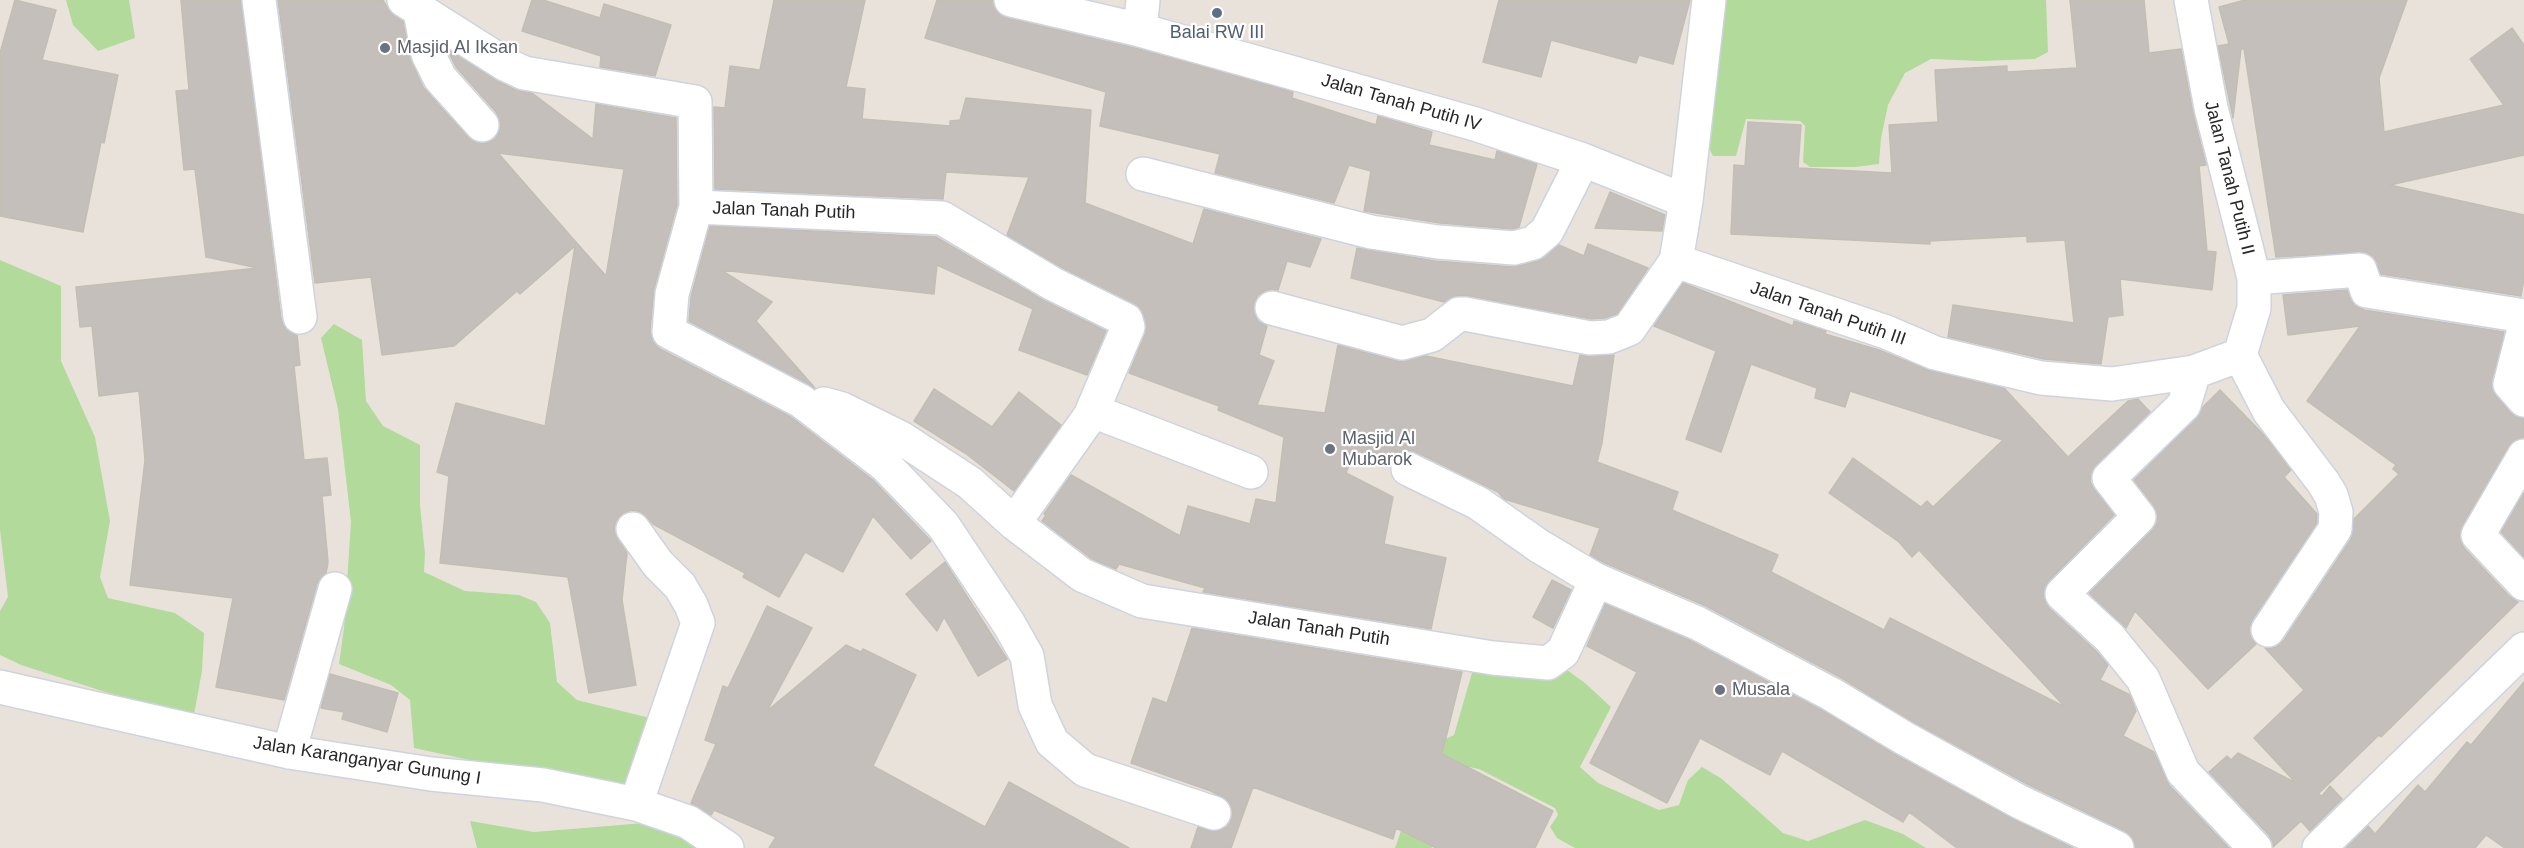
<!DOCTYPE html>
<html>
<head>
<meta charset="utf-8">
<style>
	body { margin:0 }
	canvas { display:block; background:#e9e2da }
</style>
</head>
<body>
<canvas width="2524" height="848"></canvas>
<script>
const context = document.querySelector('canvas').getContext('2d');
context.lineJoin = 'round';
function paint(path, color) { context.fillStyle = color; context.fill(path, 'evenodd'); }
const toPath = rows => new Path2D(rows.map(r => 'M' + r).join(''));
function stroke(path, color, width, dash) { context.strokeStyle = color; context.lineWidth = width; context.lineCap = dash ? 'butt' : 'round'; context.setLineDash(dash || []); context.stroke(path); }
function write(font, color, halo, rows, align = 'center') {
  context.font = font + ' Helvetica,sans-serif'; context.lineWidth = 4.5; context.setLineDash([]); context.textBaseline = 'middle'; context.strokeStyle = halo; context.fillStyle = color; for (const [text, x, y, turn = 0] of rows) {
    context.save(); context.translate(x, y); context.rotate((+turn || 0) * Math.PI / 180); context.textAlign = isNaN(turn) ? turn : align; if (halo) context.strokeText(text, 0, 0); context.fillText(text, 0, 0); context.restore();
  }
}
const green = toPath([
	[66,0,129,0,135,38,98,51,73,25],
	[1725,0,2046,0,2048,52,2035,59,1981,61,1931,59,1905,73,1888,105,1881,138,1879,164,1855,167,1810,167,1803,162,1805,126,1800,121,1746,119,1736,156,1713,156,1707,144],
	[0,260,61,286,61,361,95,437,110,521,100,577,108,598,175,613,204,633,202,671,193,720,21,665,0,655,0,611,8,597,0,530],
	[334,324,362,340,366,401,383,426,420,445,420,505,425,554,424,572,465,591,519,595,536,602,550,623,557,682,577,700,650,718,636,788,502,767,414,748,410,700,391,685,339,664,344,628,351,522,338,409,321,338],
	[1476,659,1560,665,1585,683,1611,707,1580,767,1598,783,1659,810,1679,805,1688,780,1702,767,1722,779,1783,833,1808,841,1865,820,1903,834,1926,848,1575,848,1557,838,1550,827,1558,815,1555,808,1479,769,1469,767,1431,842,1432,848,1395,848,1403,825,1441,741,1454,735],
	[470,821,534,832,657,822,701,848,477,848]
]);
const building = toPath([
	[15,0,56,10,42,60,118,75,104,143,101,142,83,232,0,216,0,53,15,0],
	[181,0,241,0,281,319,286,329,297,335,300,365,294,366,304,460,327,458,331,495,322,496,328,562,326,573,317,584,284,700,216,687,233,598,130,585,145,460,139,391,99,396,92,326,80,327,76,287,258,268,206,257,195,169,184,170,176,91,189,90,181,0],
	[278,0,383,0,388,9,403,21,410,58,423,87,468,137,477,143,486,143,495,139,500,130,500,121,496,112,456,67,447,49,497,81,516,90,532,93,593,139,596,104,676,118,677,205,654,289,650,331,653,342,660,349,791,417,873,480,931,541,911,559,873,516,843,572,805,552,779,597,743,577,745,573,653,524,641,512,632,510,623,513,616,521,614,530,627,553,622,600,636,685,589,693,568,577,440,563,449,476,437,472,456,403,545,426,575,246,520,294,517,291,454,346,382,355,371,277,315,283,278,0],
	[498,153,624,169,606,276,575,241,498,153],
	[532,0,543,0,600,18,604,4,671,25,655,76,600,67,601,56,522,31,532,0],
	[774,0,865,0,846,87,865,89,862,119,950,126,950,121,960,120,966,98,1091,110,1085,203,1193,244,1204,209,1321,239,1310,267,1287,261,1278,290,1267,290,1258,295,1254,303,1254,313,1259,322,1267,326,1259,355,1274,361,1257,405,1325,413,1338,345,1397,361,1426,356,1573,386,1580,355,1614,355,1602,443,1597,462,1678,492,1672,510,1778,555,1771,572,1884,630,1890,618,2065,707,1919,550,1912,557,1899,542,1829,493,1853,458,1921,507,1927,501,1933,507,2003,440,1850,391,1845,407,1815,398,1817,388,1751,364,1721,452,1686,439,1716,351,1654,326,1683,283,1793,326,1794,321,1826,331,1825,334,1879,350,1928,370,2004,388,2068,457,2128,401,2138,399,2150,412,2096,465,2091,473,2090,481,2094,489,2114,515,2049,581,2044,589,2044,599,2049,608,2096,651,2108,665,2100,680,2130,695,2136,711,2123,736,2154,752,2169,785,2229,848,2135,848,2133,838,2125,831,2029,785,1913,722,1840,677,1706,606,1605,563,1590,555,1600,528,1504,499,1498,492,1416,452,1407,450,1398,453,1390,464,1354,453,1346,473,1393,497,1384,544,1446,558,1431,629,1203,592,1205,588,1119,564,1116,569,1092,559,1042,521,1046,515,1044,514,1071,475,1180,536,1188,506,1250,524,1256,499,1276,503,1284,437,1218,410,1219,406,1129,373,1145,334,1146,322,1140,308,1062,268,1007,235,1029,177,946,172,943,199,715,189,714,107,725,108,730,66,760,70,774,0],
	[937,0,993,0,998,13,1007,18,1135,48,1293,92,1292,98,1376,125,1378,116,1432,132,1429,145,1495,160,1497,151,1537,164,1519,227,1512,229,1440,223,1364,211,1371,171,1349,165,1334,203,1215,173,1220,154,1100,126,1106,92,925,38,937,0],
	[1499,0,1690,0,1673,64,1639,55,1636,63,1551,40,1541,77,1483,62,1499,0],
	[2070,0,2144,0,2149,53,2181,49,2193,113,2206,165,2199,166,2207,251,2216,252,2212,290,2120,279,2123,315,2108,317,2101,364,2044,359,1948,337,1953,305,2074,323,2065,240,2027,242,2027,236,1930,241,1930,244,1731,234,1734,165,1745,166,1748,122,1801,125,1798,168,1892,173,1889,125,1938,122,1935,70,2007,66,2007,72,2077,68,2070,0],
	[2245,0,2407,0,2379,78,2384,132,2504,105,2470,59,2512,28,2524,45,2524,155,2390,185,2524,215,2524,278,2521,296,2381,274,2374,257,2366,252,2276,257,2244,49,2241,49,2233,118,2218,46,2229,44,2219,7,2245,0],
	[1610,192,1665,215,1662,231,1595,228,1610,192],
	[710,226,936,237,1043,300,1106,331,1087,375,1019,350,1033,309,937,265,934,294,721,270,772,302,756,321,815,388,689,321,691,297,710,226],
	[1588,244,1648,268,1617,314,1605,318,1591,319,1468,296,1458,295,1444,302,1351,278,1357,248,1435,261,1513,267,1538,261,1559,245,1584,256,1588,244],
	[2347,290,2354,305,2364,310,2504,332,2492,388,2510,412,2517,417,2524,418,2524,437,2515,440,2508,447,2462,526,2459,536,2464,548,2510,597,2518,602,2381,737,2379,735,2318,794,2322,796,2330,786,2342,799,2310,831,2301,821,2273,847,2269,835,2209,772,2227,756,2231,760,2238,753,2296,783,2254,738,2304,690,2265,648,2276,647,2284,640,2351,539,2354,519,2399,474,2393,469,2396,465,2307,401,2360,326,2288,335,2283,295,2347,290],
	[934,389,992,427,1019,392,1061,425,1014,491,965,453,914,421,934,389],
	[2220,390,2265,436,2291,470,2284,477,2317,514,2317,523,2252,620,2249,629,2251,638,2256,644,2208,689,2135,611,2126,628,2089,593,2152,530,2157,523,2157,514,2154,506,2134,480,2197,418,2203,407,2220,390],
	[2524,493,2524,557,2501,532,2524,493],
	[945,562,1007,659,978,676,944,617,937,631,906,594,945,562],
	[1552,580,1571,590,1553,628,1533,617,1552,580],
	[1605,604,1689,640,1822,710,1894,754,2011,818,2073,848,1957,848,1909,812,1903,822,1782,751,1770,775,1700,738,1667,803,1590,763,1637,672,1587,646,1605,604],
	[767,606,812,628,767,711,846,645,861,652,863,649,916,675,873,766,985,827,1009,782,1129,848,769,848,776,837,714,810,711,815,691,803,716,744,705,740,723,686,728,688,767,606],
	[1192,628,1462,672,1442,754,1553,811,1535,848,1436,848,1396,828,1393,839,1253,787,1231,848,1191,848,1198,827,1217,831,1227,827,1232,818,1232,810,1228,801,1211,791,1131,763,1153,698,1167,703,1192,628],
	[330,674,398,693,387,732,342,719,344,712,321,708,330,674],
	[2524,682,2524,848,2505,848,2486,835,2475,848,2346,848,2368,826,2375,834,2418,785,2425,792,2467,742,2471,745,2524,682]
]);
const street = toPath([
	[259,0,300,317],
	[404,0,505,64,524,73,695,102,696,207,672,294,669,332,801,401,886,466,943,525,1009,624,1027,656,1035,705,1052,742,1085,770,1214,813],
	[1011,0,1140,30,1475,124,1583,160,1686,201],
	[2191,0,2211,108,2254,278,2254,308,2240,355],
	[420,11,428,54,440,78,482,125],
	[1140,30,1143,0],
	[1143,174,1371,232,1438,242,1514,248,1533,243,1547,231,1583,160],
	[696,207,942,218,1053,284,1126,320,1128,327,1090,416,1014,523],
	[1676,261,1886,332,1935,353,2041,378,2112,384,2194,372,2240,355],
	[2254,278,2360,270,2367,291,2524,316],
	[1272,308,1402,343,1432,335,1459,314,1465,314,1590,338,1609,337,1629,329,1676,261,1686,201,1709,0],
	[2524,329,2510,384,2524,400],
	[2240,355,2269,411,2323,482,2331,495,2336,512,2335,529,2268,630],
	[2194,372,2184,405,2109,478,2139,517,2062,594,2110,638,2143,679,2183,772,2255,848],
	[824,404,842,409,901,438,970,483,1014,523,1082,575,1142,601,1493,658,1548,663,1563,652,1596,580],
	[1093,411,1251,472],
	[2524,456,2478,535,2524,584],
	[1408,469,1478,503,1539,546,1596,580,1697,623,1831,694,1904,738,2020,802,2117,848],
	[633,529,658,564,680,586,691,605,698,623,636,804],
	[0,687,289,752,431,774,543,785,636,804,688,822,727,848],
	[289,752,335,589],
	[2319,848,2524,649]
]);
const markers = [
	[1217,13,6,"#5c6f8a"],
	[385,48,6,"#6b7280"],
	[1330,449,6,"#6b7280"],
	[1720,690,6,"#6b7280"]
];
const serviceNames = [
	["Balai RW III",1217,33]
];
const worshipNames = [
	["Masjid Al Iksan",397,48],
	["Masjid Al",1342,439],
	["Mubarok",1342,460],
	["Musala",1732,690]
];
const streetNames = [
	["Jalan Tanah Putih IV",1401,103,16],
	["Jalan Tanah Putih II",2229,178,76],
	["Jalan Tanah Putih",784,211,2],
	["Jalan Tanah Putih III",1828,314,19],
	["Jalan Tanah Putih",1319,629,9],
	["Jalan Karanganyar Gunung I",367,761,9]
];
paint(green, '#b2db9b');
paint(building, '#c4bfba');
stroke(building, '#c3beb4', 1.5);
stroke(street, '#cfd3df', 36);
stroke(street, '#fff', 33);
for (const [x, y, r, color] of markers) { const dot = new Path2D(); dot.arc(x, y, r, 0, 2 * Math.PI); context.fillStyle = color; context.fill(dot); stroke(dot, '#fff', 2); }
write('18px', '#4e5e75', '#fff', serviceNames);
write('18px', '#5b616d', '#fff', worshipNames, 'left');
write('18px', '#272727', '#fff', streetNames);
</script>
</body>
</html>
